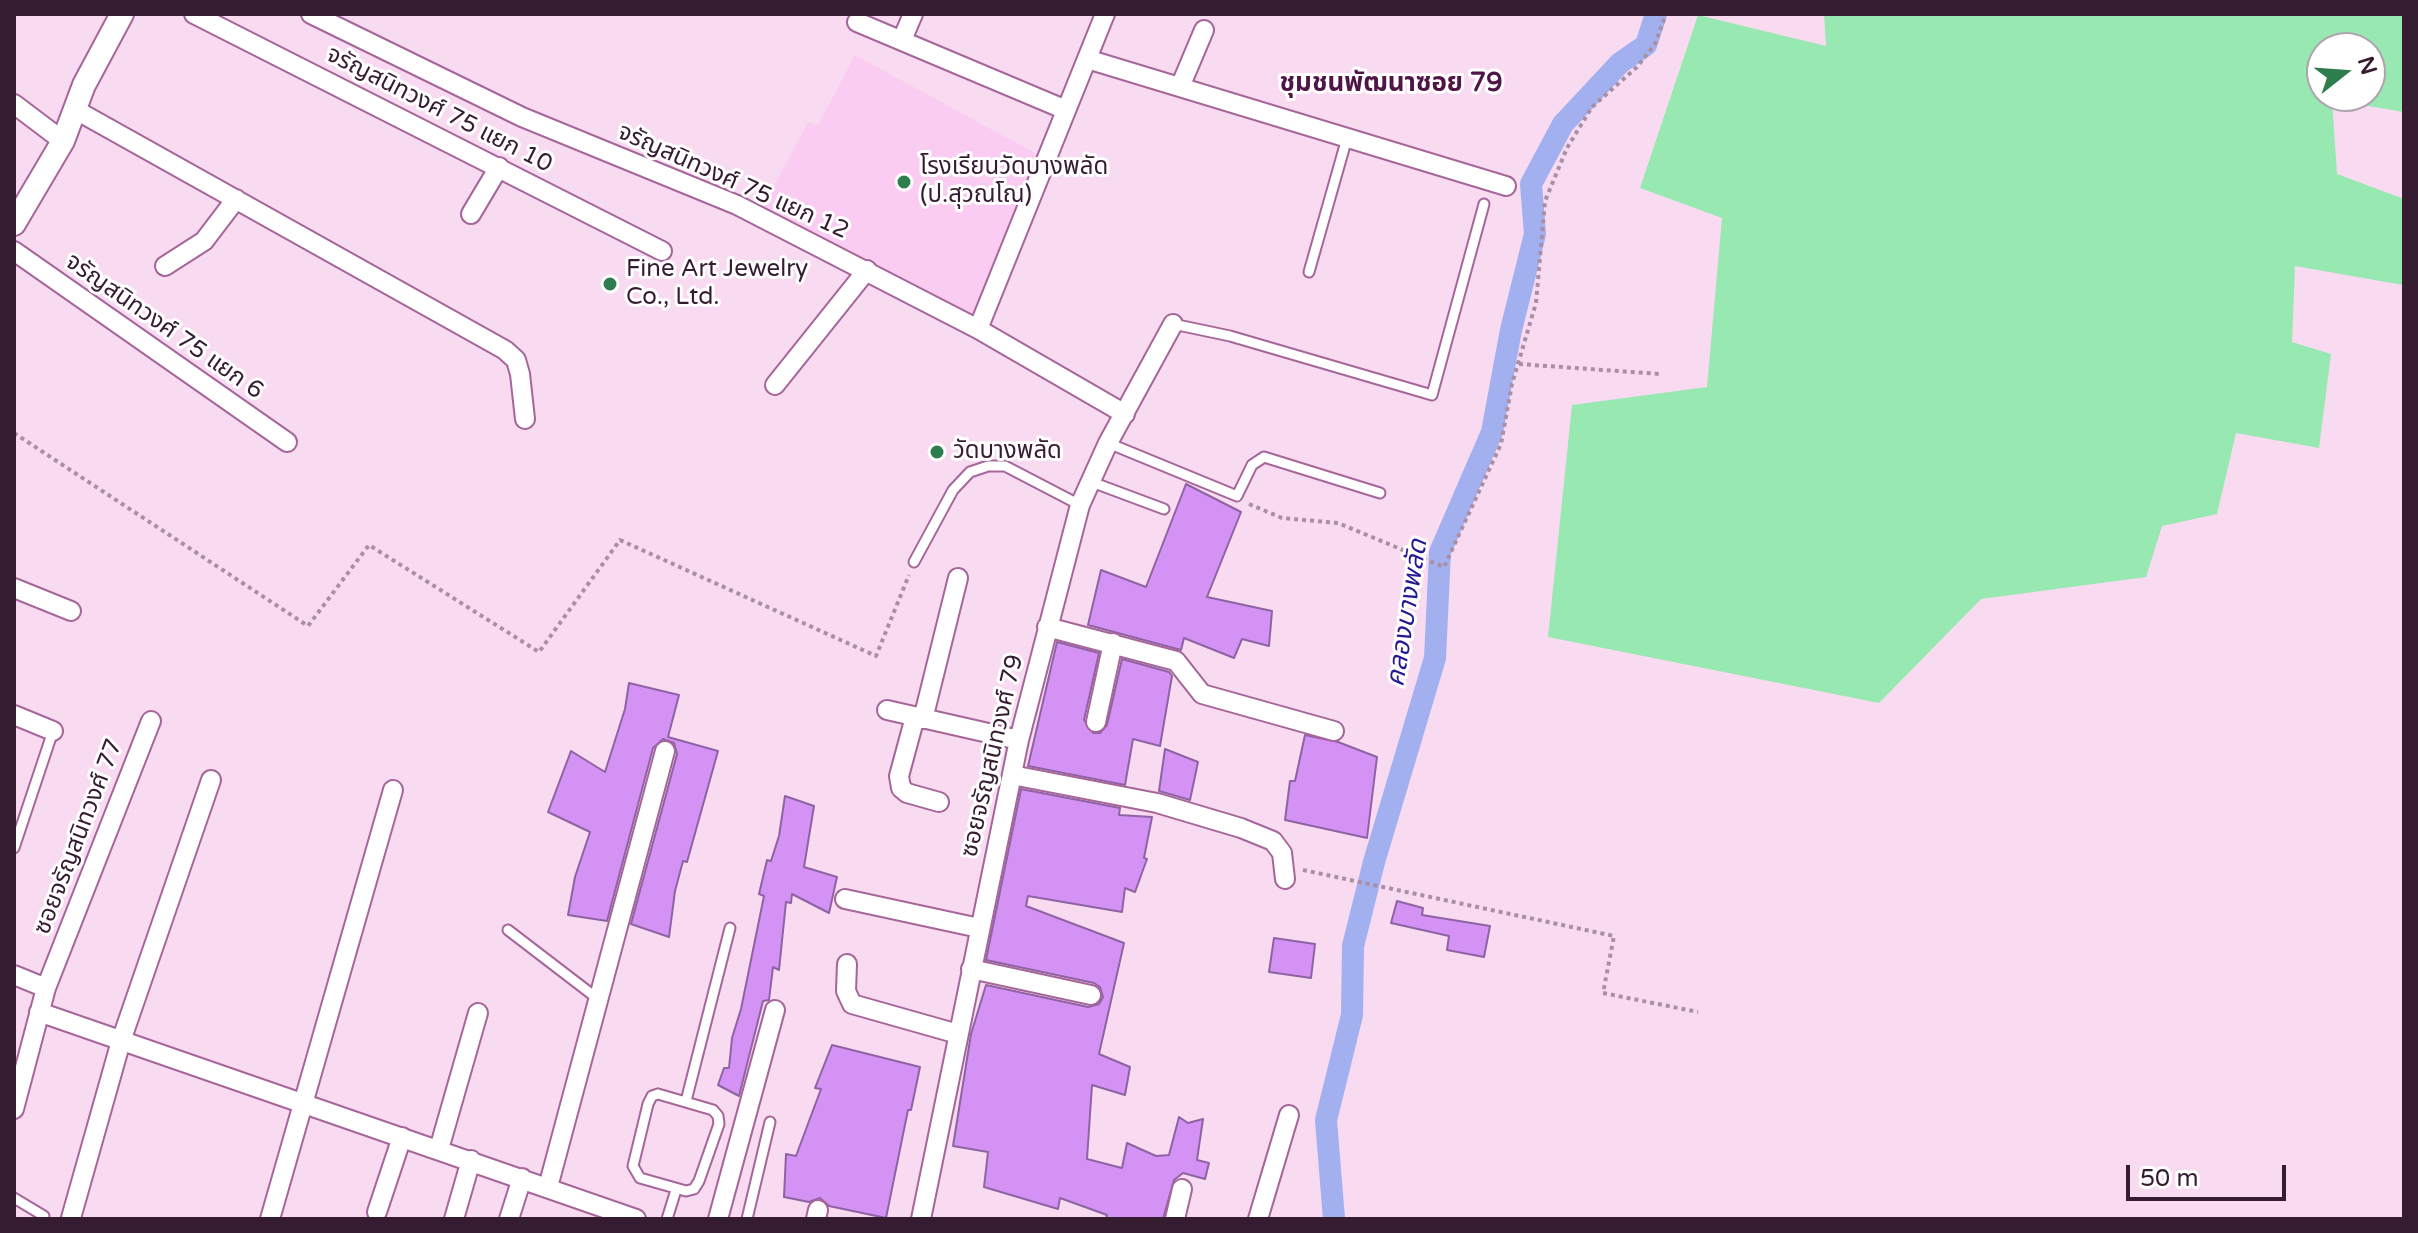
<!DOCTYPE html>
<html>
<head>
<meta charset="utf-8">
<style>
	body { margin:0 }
	#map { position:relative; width:2418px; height:1233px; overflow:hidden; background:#f8dbf1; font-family:"Varela Round",sans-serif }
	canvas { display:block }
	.frame { position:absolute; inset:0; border:16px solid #361c31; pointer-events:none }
	.north { position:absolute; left:2306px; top:32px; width:80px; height:80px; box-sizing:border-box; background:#fff; border:2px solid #afa4ad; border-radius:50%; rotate:73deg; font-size:22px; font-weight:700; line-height:32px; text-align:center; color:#361c31 }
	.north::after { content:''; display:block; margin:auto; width:28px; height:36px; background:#2d7d4e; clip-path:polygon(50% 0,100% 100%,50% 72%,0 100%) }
	.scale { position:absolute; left:2126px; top:1165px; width:160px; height:36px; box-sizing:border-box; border:4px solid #361c31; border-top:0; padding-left:10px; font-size:24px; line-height:28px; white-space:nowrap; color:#361c31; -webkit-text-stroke:6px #fff; paint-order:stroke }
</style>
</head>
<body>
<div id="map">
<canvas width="2418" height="1233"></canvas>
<div class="frame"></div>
<div class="north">N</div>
<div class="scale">50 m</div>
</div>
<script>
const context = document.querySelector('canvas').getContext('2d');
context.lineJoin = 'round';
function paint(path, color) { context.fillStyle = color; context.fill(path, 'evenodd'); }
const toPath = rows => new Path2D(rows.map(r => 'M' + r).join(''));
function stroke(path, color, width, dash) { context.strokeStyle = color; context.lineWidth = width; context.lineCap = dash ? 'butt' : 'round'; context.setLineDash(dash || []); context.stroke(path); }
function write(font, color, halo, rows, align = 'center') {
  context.font = font + ' "Varela Round","Noto Sans Thai",sans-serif'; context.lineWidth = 6; context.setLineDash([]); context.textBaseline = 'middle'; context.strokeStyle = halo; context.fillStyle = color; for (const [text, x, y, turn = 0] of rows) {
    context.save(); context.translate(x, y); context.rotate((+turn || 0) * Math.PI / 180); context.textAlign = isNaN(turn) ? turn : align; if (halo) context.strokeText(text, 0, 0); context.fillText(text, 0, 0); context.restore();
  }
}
const built = toPath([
	[855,55,1042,157,974,321,763,207,808,122,818,125]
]);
const green = toPath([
	[1824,14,2404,14,2404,112,2332,100,2337,174,2404,199,2403,285,2295,266,2292,342,2331,354,2319,448,2236,433,2217,514,2162,526,2146,577,1981,599,1879,703,1548,637,1572,405,1707,387,1722,218,1640,188,1698,15,1826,46],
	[2322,48,2370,48,2370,96,2322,96]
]);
const canal = toPath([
	[1334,1219,1326,1120,1352,1015,1353,946,1374,862,1435,658,1440,552,1492,432,1511,330,1535,234,1531,184,1563,124,1620,63,1646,45,1656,14]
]);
const building = toPath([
	[1186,484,1241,512,1207,597,1272,611,1269,646,1242,639,1234,658,1184,638,1181,650,1088,625,1101,570,1146,587,1186,484],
	[1057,642,1099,653,1084,720,1093,733,1100,733,1107,725,1122,659,1169,672,1172,676,1160,746,1133,739,1125,785,1028,766,1057,642],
	[629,683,679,695,668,737,718,751,687,862,683,861,675,891,669,937,631,924,677,754,674,743,663,739,653,748,607,921,568,915,575,877,590,832,548,812,571,751,605,772,625,709,629,683],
	[1305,735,1338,742,1377,757,1367,838,1285,820,1290,781,1295,781,1305,735],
	[1165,749,1198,762,1190,800,1159,791,1165,749],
	[1021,789,1120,808,1119,815,1152,817,1144,858,1147,859,1135,892,1125,888,1122,912,1028,896,1026,906,1124,943,1099,1054,1130,1067,1125,1095,1092,1085,1087,1159,1122,1168,1127,1143,1156,1156,1169,1155,1179,1117,1188,1123,1203,1119,1197,1160,1209,1163,1205,1179,1183,1173,1174,1180,1163,1219,1106,1219,1107,1215,1060,1198,1058,1209,984,1187,988,1152,953,1146,971,1034,986,985,1088,1007,1099,1004,1103,997,1100,987,1094,983,986,960,1021,789],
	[785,796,814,806,804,867,837,877,829,913,792,894,791,903,786,902,779,970,773,967,769,1000,763,1001,739,1096,718,1085,724,1068,729,1068,732,1038,741,1009,764,896,759,894,767,860,771,861,779,836,785,796],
	[1397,901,1423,908,1422,915,1490,926,1484,957,1447,950,1449,936,1391,923,1397,901],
	[1274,938,1315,944,1311,978,1269,972,1274,938],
	[832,1045,920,1067,911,1110,908,1110,886,1218,829,1206,820,1198,809,1202,784,1197,786,1154,796,1156,821,1089,815,1088,832,1045]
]);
const path = toPath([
	[1519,364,1660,374],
	[14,433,308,626,369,545,539,652,620,540,876,656,909,575],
	[1249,504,1282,518,1338,523,1444,567,1501,444,1512,384,1536,303,1545,201,1567,148,1592,107,1637,67,1655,44,1666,14],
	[1303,870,1614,936,1603,993,1698,1012]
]);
const service = toPath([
	[1309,272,1347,138],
	[1173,324,1230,336,1432,395,1484,204],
	[1108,443,1237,496,1252,465,1264,457,1380,493],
	[1089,481,1164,509],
	[914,562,953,490,970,472,988,466,1005,466,1080,505],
	[14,848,53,731],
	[508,930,598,999],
	[658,1094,713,1110,718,1116,719,1124,699,1181,694,1189,686,1191,640,1178,633,1166,648,1104,652,1096,658,1094],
	[686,1101,730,928],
	[14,1198,44,1216],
	[667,1219,676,1190],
	[747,1219,770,1122]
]);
const minor = toPath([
	[194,14,662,251],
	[311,14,522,117,737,205,978,329,1125,414],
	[857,22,1066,110],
	[902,40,913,14],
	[1087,59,1506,186],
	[1180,87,1204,30],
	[14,104,63,141],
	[74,109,505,350,516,360,520,374,525,419],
	[471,214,499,167],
	[14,251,287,442],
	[165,266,204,241,236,199],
	[978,329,1105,14],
	[775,385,867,270],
	[14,588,71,611],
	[1047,627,1176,661,1202,694,1334,731],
	[887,710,1019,740],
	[14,715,53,731],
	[915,717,899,776,901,788,907,793,939,802],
	[923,719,958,578],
	[1096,722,1113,643],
	[1012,775,1157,803,1241,828,1273,841,1282,853,1285,879],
	[845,899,979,928],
	[847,964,846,991,852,1004,958,1034],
	[971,969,1091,995],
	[14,975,46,988],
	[39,1012,636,1219],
	[14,1109,46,988,151,721],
	[439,1149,478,1013],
	[548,1187,665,751],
	[377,1212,402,1137],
	[71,1218,121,1041,211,780],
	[270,1219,393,790],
	[454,1219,471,1160],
	[509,1219,522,1178],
	[718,1219,775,1010],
	[816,1219,818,1210],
	[921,1219,1019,740,1080,505,1108,443,1173,324],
	[1175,1219,1182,1189],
	[1258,1219,1289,1115]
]);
const tertiary = toPath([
	[14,224,63,141,84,85,122,14]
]);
const markers = [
	[904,182,8,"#2d7d4e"],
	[610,284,8,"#2d7d4e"],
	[937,452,8,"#2d7d4e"]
];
const streetNames = [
	["จรัญสนิทวงศ์ 75 แยก 10",439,110,27],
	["จรัญสนิทวงศ์ 75 แยก 12",733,182,24],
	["จรัญสนิทวงศ์ 75 แยก 6",164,327,35],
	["ซอยจรัญสนิทวงศ์ 79",993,756,-77],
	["ซอยจรัญสนิทวงศ์ 77",79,837,-69]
];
const poiNames = [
	["โรงเรียนวัดบางพลัด",920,168],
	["(ป.สุวณโณ)",920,196],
	["Fine Art Jewelry",626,270],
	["Co., Ltd.",626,298],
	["วัดบางพลัด",953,452]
];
const neighbourhoodNames = [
	["ชุมชนพัฒนาซอย 79",1391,84]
];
const waterNames = [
	["คลองบางพลัด",1408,613,-81]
];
paint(built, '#fbccf1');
paint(green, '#98e8b2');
stroke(canal, '#a2b0ef', 22);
paint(building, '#d592f5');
stroke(building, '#8e63a3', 2);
stroke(service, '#a6669a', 13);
stroke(minor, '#a6669a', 22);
stroke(tertiary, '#a6669a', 26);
stroke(path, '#aa8fa4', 4, [4, 4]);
stroke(service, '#fff', 9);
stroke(minor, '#fff', 18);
stroke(tertiary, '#fff', 22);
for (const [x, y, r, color] of markers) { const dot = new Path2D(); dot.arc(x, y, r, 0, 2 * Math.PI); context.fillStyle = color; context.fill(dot); stroke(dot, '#fff', 3); }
write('24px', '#361c31', '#fff', streetNames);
write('24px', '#361c31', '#fff', poiNames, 'left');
write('bold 26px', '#4f1546', '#fff', neighbourhoodNames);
write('italic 26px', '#251993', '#fff', waterNames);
</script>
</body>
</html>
